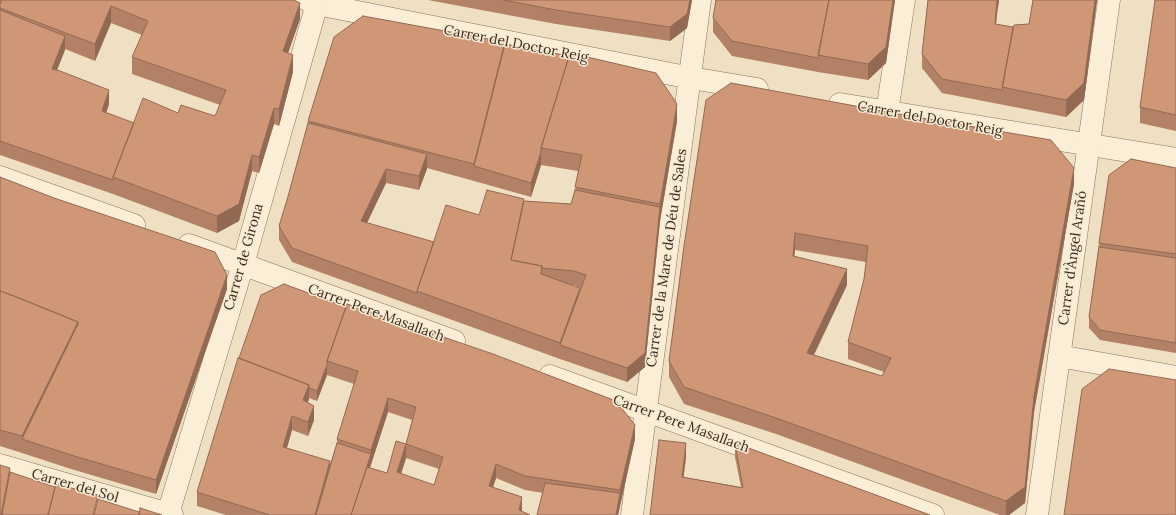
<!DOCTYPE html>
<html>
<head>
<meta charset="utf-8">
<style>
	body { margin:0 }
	canvas { display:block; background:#f0e0c3 }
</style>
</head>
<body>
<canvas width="1176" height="515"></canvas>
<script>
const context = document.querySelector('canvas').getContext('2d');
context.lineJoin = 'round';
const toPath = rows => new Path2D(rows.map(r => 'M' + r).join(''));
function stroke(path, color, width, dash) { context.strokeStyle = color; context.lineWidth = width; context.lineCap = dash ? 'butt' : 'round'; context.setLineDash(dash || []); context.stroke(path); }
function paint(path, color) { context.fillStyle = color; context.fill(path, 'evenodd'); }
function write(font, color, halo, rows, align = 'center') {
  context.font = font + ' Lora,serif'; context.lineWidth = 3; context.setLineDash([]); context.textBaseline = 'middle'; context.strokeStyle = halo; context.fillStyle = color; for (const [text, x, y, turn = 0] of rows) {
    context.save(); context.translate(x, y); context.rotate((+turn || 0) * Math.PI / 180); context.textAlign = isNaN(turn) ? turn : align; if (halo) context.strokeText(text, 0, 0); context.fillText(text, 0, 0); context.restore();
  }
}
const pedestrian = toPath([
	[307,0,317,4,691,78,757,89],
	[840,104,1176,159],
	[887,112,904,0]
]);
const minor = toPath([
	[0,177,134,225],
	[189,245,454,341],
	[1059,356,1176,377],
	[550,376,933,515],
	[0,465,172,515],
	[168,514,243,264,318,0],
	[632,515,700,0],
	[1037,515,1109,0]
]);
const wall = toPath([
	[0,0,294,0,300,19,288,53,293,72,279,126,274,124,259,173,252,171,239,221,217,233,113,194,0,155],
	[111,23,142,35,132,57,132,74,220,105,215,116,178,113,134,123,106,113,109,104,57,70,65,49,95,61],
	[428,0,692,0,687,28,670,41,556,24],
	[716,0,895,0,886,63,868,80,818,72,732,56,713,32,713,18],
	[928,0,999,0,996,24,1013,27,1029,24,1033,0,1097,0,1084,100,1066,117,942,93,922,68,922,54],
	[1176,0,1176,131,1140,123,1140,107],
	[505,44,677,121,660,221,645,367,627,382,560,359,292,262,279,240,279,226,287,200,308,123,308,121],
	[541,165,578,171,575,190,571,204,524,201,479,215,434,242,367,223,386,183,419,190,427,168,474,181,531,197],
	[570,285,574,285,581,288,580,291],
	[1176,168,1176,353,1100,340,1089,328,1089,317,1099,243],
	[0,177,227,289,156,494,71,469,22,453,0,446],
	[1074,184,1034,412,1025,503,1009,515,1000,515,776,434,684,404,669,377,669,361,684,246],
	[795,250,866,262,864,279,848,342,848,359,884,372,882,376,814,355,847,285,794,256],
	[284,284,635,439,618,515,537,515,543,493,525,490,496,478,493,487,522,511,530,515,226,515,197,506,197,492,239,358],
	[327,375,354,384,337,439,337,443,330,464,287,448,292,430,308,436,314,420,308,402,309,398,317,401],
	[388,412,412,420,406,444,387,473,370,468],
	[406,458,439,469,434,485,401,474],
	[735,443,930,515,650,515,686,457,683,477,741,487,735,457]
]);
const shadedWall = toPath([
	[690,0,692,0,687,28,670,41,670,27],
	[893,0,895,0,886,63,868,80,868,64],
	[997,0,999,0,997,12,995,38,995,24],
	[1095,0,1097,0,1084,100,1066,117,1066,100],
	[300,3,300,19,283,67,283,51],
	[111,6,111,23,95,61,95,44],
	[65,36,65,50,52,83,52,69],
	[293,55,293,72,279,126,279,109],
	[109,90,109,104,102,125,102,111],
	[677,104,677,121,660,221,660,204],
	[274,108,274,124,259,173,259,157],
	[541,152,541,165,531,197,531,183],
	[427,154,427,169,419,190,419,176],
	[252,155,252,171,239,221,217,233,217,216],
	[1074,168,1074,184,1034,412,1025,503,1009,515,1006,515,1006,501,1034,396],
	[386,169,386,183,361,235,361,221],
	[660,207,660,221,645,367,627,382,627,368],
	[795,233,795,250,793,272,793,256],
	[847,269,847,285,807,369,807,353],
	[227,275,227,289,156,494,156,480],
	[580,288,580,305,560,345,560,343],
	[78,322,78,338,22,439,22,436],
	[327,365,327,375,317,401,317,391],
	[309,385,309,399,303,414,303,400],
	[388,398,388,412,371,464,371,450],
	[314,406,314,420,308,436,308,422],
	[292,416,292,430,283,461,283,447],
	[635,425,635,439,618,515,616,515,620,493,620,490],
	[686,443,686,457,682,491,682,477],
	[406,444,406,458,397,486,397,472],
	[371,454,371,464,355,515,352,515],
	[330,461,330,475,319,515,315,515],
	[496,464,496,478,489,500,489,486],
	[10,468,10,482,4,515,1,515],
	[522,497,522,511,521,515,519,510]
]);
const building = toPath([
	[2,0,294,0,300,3,283,51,293,55,279,109,274,108,259,157,252,155,239,204,217,216,113,177,143,98,178,113,181,105,215,116,226,90,132,57,148,21,111,6,95,44,0,8,0,4,2,0],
	[504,0,690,0,687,14,670,27,556,10,504,0],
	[716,0,829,0,818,58,732,41,713,18,716,0],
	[829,0,893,0,886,47,868,64,818,55,829,0],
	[928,0,997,0,995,24,1013,27,1002,90,942,79,922,54,928,0],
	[1033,0,1095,0,1084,83,1066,100,1002,87,1014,25,1029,24,1033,0],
	[1155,0,1176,0,1176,115,1140,107,1155,0],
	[0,10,65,36,52,69,60,71,109,90,102,111,134,123,113,177,113,180,0,141,0,10],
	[363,16,505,42,474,164,308,121,334,37,363,16],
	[505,44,569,56,541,148,541,152,531,183,474,166,505,44],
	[570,53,656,73,677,104,660,204,575,187,582,155,541,148,570,53],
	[731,83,904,115,1051,140,1074,168,1034,396,1025,487,1006,501,776,418,684,387,669,361,684,246,706,100,731,83],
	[795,233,868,246,864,279,848,342,891,358,882,376,807,353,847,269,793,256,795,233],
	[308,123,427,154,419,176,386,169,361,221,434,242,417,291,417,293,292,248,279,226,287,200,308,123],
	[1131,159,1176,168,1176,254,1099,243,1109,175,1131,159],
	[0,177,54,198,215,252,227,275,156,480,71,455,22,439,78,324,78,322,14,296,0,291,0,177],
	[487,190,524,199,511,260,542,266,541,274,580,288,560,343,417,291,446,205,479,215,487,190],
	[575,190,660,207,645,353,627,368,560,345,586,275,574,271,542,268,542,266,511,260,524,201,571,204,575,190],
	[1099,247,1176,258,1176,343,1100,330,1089,317,1099,247],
	[284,284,346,307,327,361,327,365,317,391,309,388,309,385,239,358,261,295,284,284],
	[0,291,14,296,78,322,22,436,0,430,0,291],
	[347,304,493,354,616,401,635,425,620,490,525,476,496,464,489,486,522,497,519,510,530,515,351,515,367,467,387,473,396,441,406,444,416,407,388,398,371,450,337,439,358,371,327,361,347,304],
	[406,444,443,457,434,485,397,472,406,444],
	[238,358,309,385,303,400,314,406,308,422,292,416,283,447,330,461,315,515,270,515,197,492,238,358],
	[1109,369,1176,380,1176,515,1064,515,1082,389,1109,369],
	[659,440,686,443,682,477,743,488,735,443,930,515,650,515,659,440],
	[337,443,371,454,351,515,316,515,337,443],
	[0,465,10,468,1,515,0,515,0,465],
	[10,472,55,487,48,515,2,515,10,472],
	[545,483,620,493,616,515,537,515,545,483],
	[56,484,98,495,93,515,48,515,56,484],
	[98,499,139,512,139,515,94,515,98,499],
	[140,508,162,515,139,515,140,508]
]);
const streetNames = [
	["Carrer del Doctor Reig",516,44,11],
	["Carrer del Doctor Reig",930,119,10],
	["Carrer de Girona",244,257,-74],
	["Carrer de la Mare de Déu de Sales",667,258,-82],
	["Carrer d'Àngel Arañó",1073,258,-82],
	["Carrer Pere Masallach",376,313,20],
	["Carrer Pere Masallach",681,424,20],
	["Carrer del Sol",75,486,16]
];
stroke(pedestrian, '#8c7159', 23);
stroke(minor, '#8c7159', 23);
stroke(pedestrian, '#faeed7', 22);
stroke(minor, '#faeed7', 22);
paint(wall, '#b38266');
paint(shadedWall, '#926a53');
paint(building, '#d09777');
stroke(building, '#926a53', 1);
write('14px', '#3b2a1e', '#f7ebd3', streetNames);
</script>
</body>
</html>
